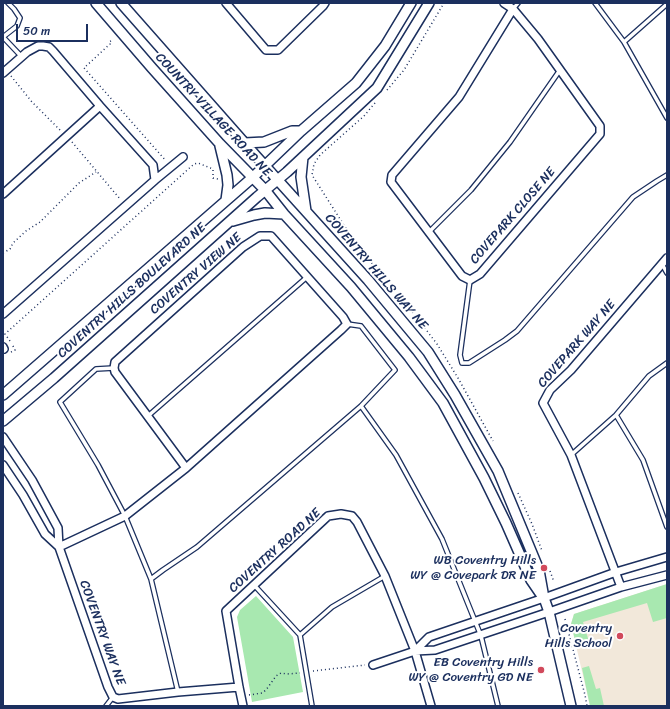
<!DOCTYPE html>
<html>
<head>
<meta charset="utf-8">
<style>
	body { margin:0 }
	#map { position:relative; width:670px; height:709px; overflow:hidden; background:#fff; font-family:Sriracha,sans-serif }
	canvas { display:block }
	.frame { position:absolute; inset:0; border:4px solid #1b2f5e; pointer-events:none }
	.scale { position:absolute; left:16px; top:24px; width:72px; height:18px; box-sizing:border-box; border:2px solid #1b2f5e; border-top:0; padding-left:5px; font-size:12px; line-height:14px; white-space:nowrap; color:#1b2f5e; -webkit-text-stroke:3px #fff; paint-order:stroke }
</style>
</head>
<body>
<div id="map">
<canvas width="670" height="709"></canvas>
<div class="frame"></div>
<div class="scale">50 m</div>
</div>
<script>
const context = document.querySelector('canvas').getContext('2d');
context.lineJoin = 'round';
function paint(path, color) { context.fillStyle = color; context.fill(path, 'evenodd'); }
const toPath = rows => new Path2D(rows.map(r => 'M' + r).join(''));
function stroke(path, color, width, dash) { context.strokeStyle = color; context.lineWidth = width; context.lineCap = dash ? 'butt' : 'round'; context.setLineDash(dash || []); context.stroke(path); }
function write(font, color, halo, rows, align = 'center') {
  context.font = font + ' Sriracha,sans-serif'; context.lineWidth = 4; context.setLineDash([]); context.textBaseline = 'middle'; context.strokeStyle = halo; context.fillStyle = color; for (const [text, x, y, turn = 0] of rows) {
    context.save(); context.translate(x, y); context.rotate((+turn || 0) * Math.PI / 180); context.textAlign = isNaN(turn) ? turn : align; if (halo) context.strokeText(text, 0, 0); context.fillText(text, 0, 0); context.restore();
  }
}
const built = toPath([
	[667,584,667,706,590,706,571,624,574,614]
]);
const green = toPath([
	[667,584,667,618,653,622,647,603,583,622,590,645,577,648,571,624,574,614],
	[256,596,293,637,303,692,252,702,237,617,240,610],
	[589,666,596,689,600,688,604,706,590,706,582,668]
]);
const path = toPath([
	[111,41,109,42,110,44,84,68,166,161],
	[11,76,32,102,61,131],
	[387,90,404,70,444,3],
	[375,103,364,116,320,155,314,164,312,175,356,244,407,305,437,344,458,378,493,441],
	[72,142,120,199],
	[3,253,10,249,13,243,26,231,40,222,79,183,96,172],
	[10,341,5,334,194,164,198,163,213,169,213,178,218,179],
	[11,352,15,350,12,344],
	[518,493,532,524,542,551],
	[550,571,554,582],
	[565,619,585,695,587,706],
	[313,671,365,665],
	[249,695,262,693,266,690,276,676,281,673,287,674,300,673]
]);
const service = toPath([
	[595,3,624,42,667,118],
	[513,9,518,3],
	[3,37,17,26,20,18,14,9,8,3],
	[3,37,21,56],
	[624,42,667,4],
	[429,232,471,190,510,142,560,70],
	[662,264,667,273],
	[470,280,460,355,462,363,469,363,505,340,517,331,633,197,657,181,667,175],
	[114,368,96,369,60,402,98,465,125,516,151,579,178,692],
	[361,406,396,455,442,539,481,636,498,706],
	[616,415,643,460,667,527],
	[148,416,307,277],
	[571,455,616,415,649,376,667,363],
	[151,579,163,570,197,547,361,406,395,370,361,326,347,324],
	[254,585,300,635],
	[106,706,113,697],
	[312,706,300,635,332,607,385,576]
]);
const minor = toPath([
	[226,3,266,50,278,50,323,6,325,3],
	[504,3,513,9,538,39,600,126,600,134,480,274,470,280,462,276,391,182,392,175,459,97,513,9],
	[3,73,27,52,38,46,43,46,49,47,53,51,100,106,153,165,155,180,3,314],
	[155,180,183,157],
	[3,194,100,106],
	[3,347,4,349],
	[3,437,32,480,58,528,59,547,108,687,113,697,118,699,178,692,239,687],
	[3,465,23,495,45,534,59,547],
	[59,547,125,516,186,468,341,330,347,324,343,317,271,236,260,236,243,247,115,362,114,368,115,372,186,468],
	[621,587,571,455,543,403,550,390,571,370,667,258],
	[415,651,429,637,544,598,616,572,667,557],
	[373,665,415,651,435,650,549,612,621,587,667,575],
	[243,706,239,687,226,611,328,516,341,514,352,516,357,522,385,576,415,651,431,706]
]);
const tertiary = toPath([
	[96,3,152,68,220,144,265,190,284,214,351,287,409,357,443,403,484,478,506,523,531,580,542,596],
	[121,3,256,156,368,280,428,352,455,395,498,471,539,570,544,598,549,612,571,706],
	[245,143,264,142,292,131,301,131],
	[220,146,227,175,228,185,226,200],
	[303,157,301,177,306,211],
	[233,221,254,215,265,213,284,214],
	[3,395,252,178,301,131,356,83,385,46,411,3],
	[3,421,54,378,155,288,257,197,287,172,377,88,429,3]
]);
const markers = [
	[544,568,4,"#d1495b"],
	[620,636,4,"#d1495b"],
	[541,670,4,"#d1495b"]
];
const streetNames = [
	["COUNTRY VILLAGE ROAD NE",213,115,47],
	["COVEPARK CLOSE NE",513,216,-49],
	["COVENTRY HILLS WAY NE",376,272,49],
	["COVENTRY VIEW NE",196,274,-41],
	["COVENTRY HILLS BOULEVARD NE",132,291,-42],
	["COVEPARK WAY NE",577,344,-49],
	["COVENTRY ROAD NE",275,551,-42],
	["COVENTRY WAY NE",102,633,70]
];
const poiNames = [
	["WB Coventry Hills",536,561],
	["WY @ Covepark DR NE",536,576],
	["Coventry",612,629],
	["Hills School",612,644],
	["EB Coventry Hills",533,663],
	["WY @ Coventry GD NE",533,678]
];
paint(built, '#f2e8da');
paint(green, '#a8e8b0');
stroke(service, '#1b2f5e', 6);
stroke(minor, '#1b2f5e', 10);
stroke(tertiary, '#1b2f5e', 12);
stroke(path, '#1b2f5e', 1.5, [1, 3]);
stroke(service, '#fff', 3.5);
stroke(minor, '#fff', 7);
stroke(tertiary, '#fff', 9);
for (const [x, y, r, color] of markers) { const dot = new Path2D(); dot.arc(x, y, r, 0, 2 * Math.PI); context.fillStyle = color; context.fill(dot); stroke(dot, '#fff', 1.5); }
write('13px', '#1b2f5e', '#fff', streetNames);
write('13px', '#1b2f5e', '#fff', poiNames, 'right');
</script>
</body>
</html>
